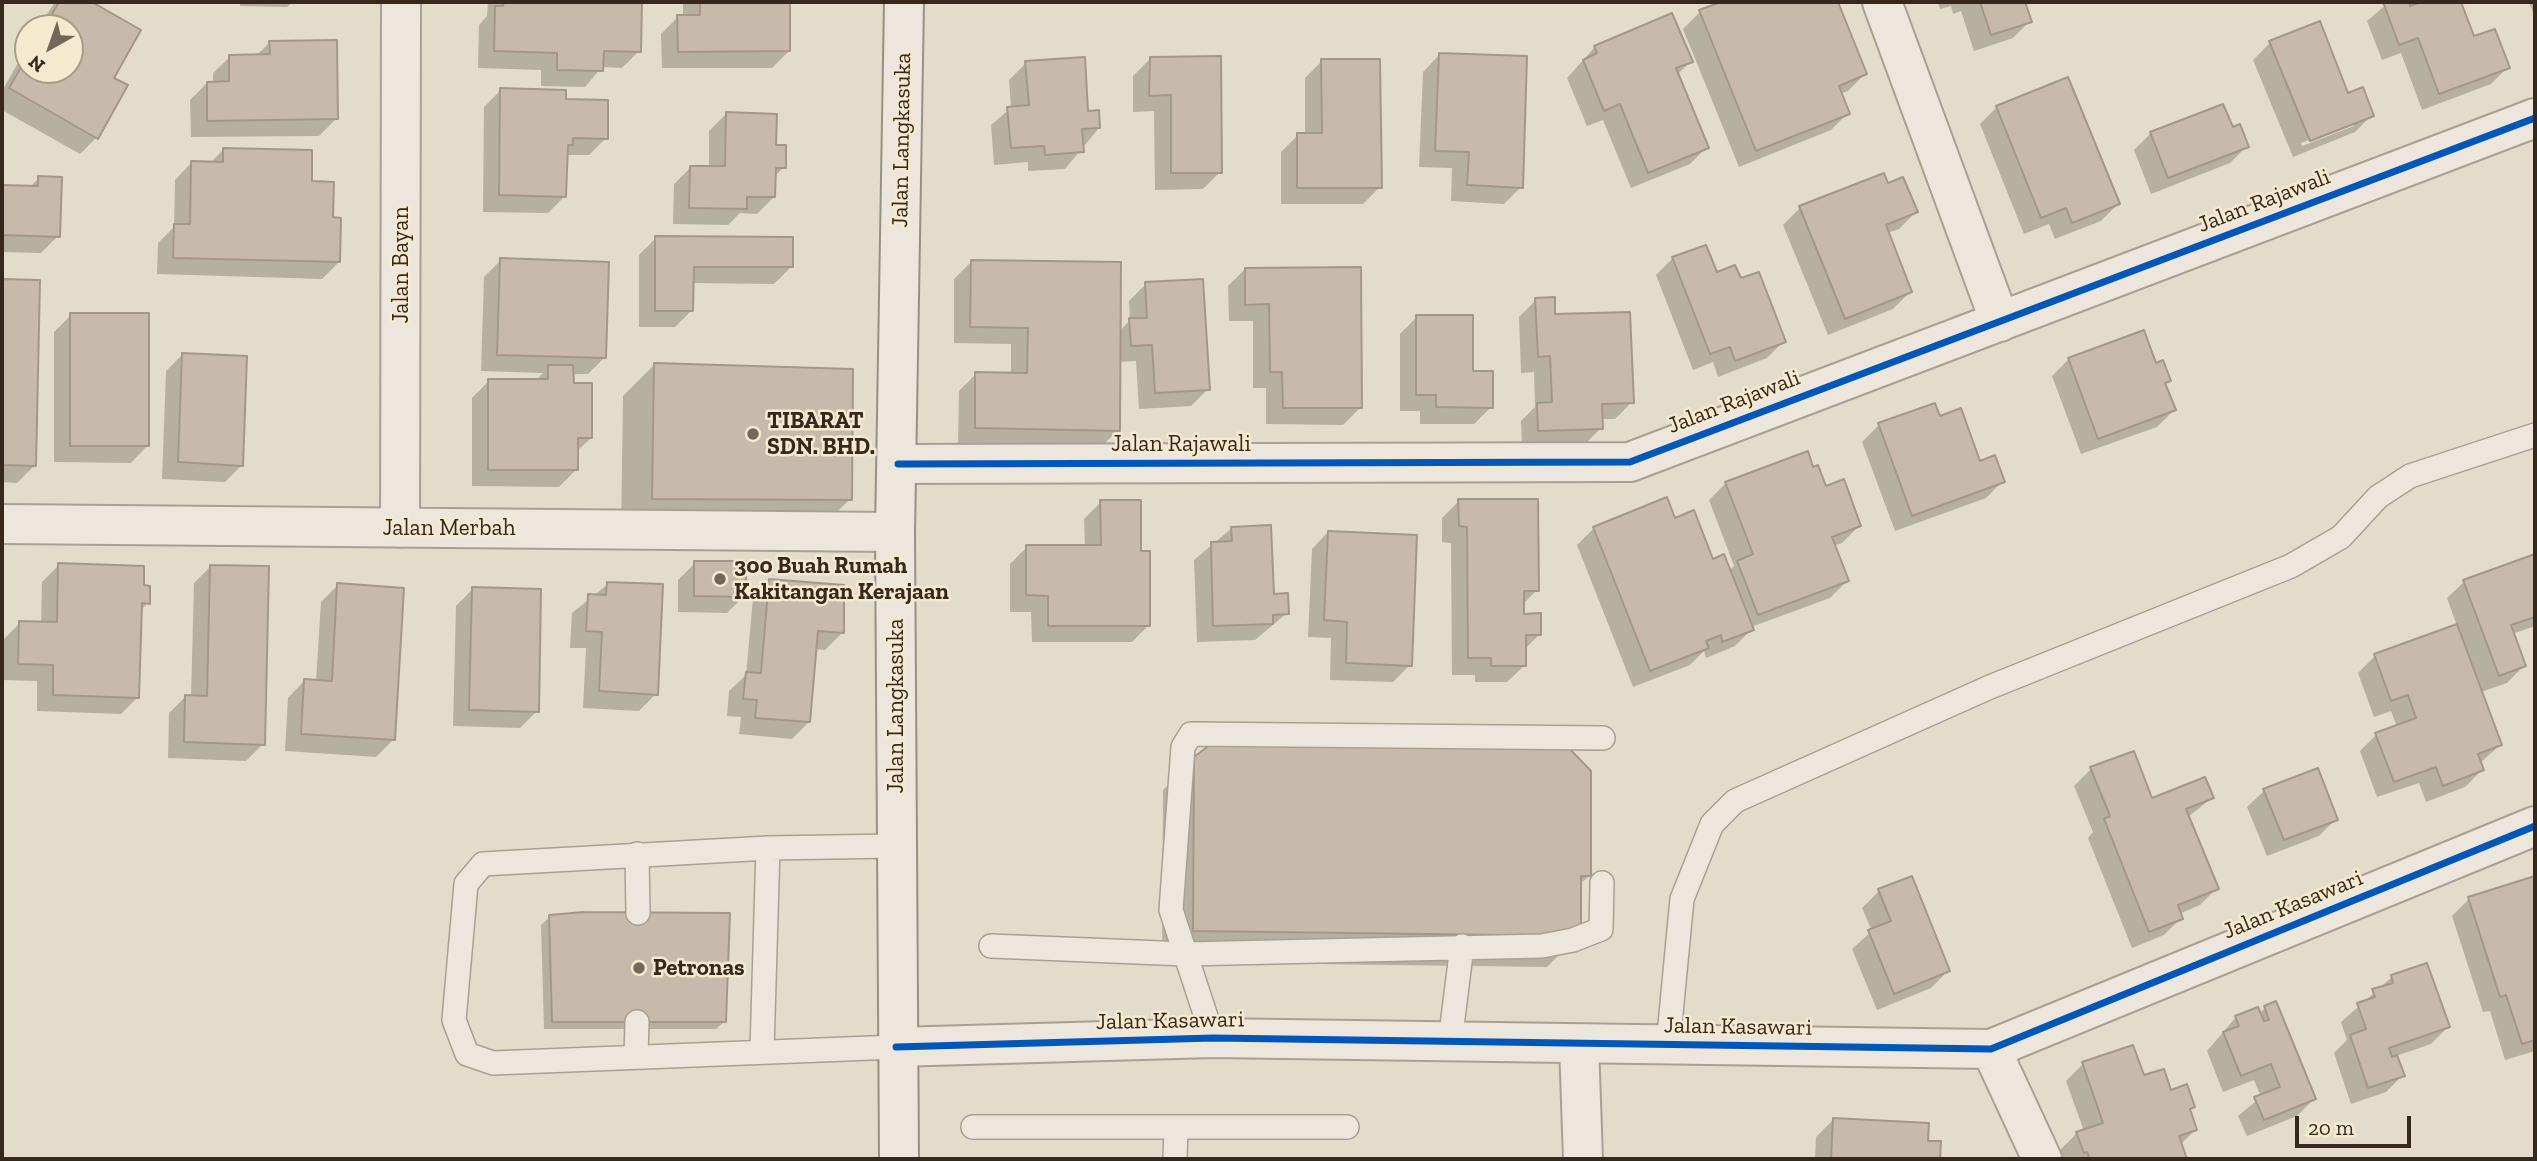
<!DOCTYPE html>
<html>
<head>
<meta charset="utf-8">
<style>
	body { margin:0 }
	#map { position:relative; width:2537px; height:1161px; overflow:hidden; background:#e4dcca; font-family:"Zilla Slab",serif }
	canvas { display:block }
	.frame { position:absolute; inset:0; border:4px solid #36281c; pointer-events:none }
	.north { position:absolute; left:14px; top:14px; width:70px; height:70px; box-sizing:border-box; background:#f5e9cf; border:2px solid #a99c87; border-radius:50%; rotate:220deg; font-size:19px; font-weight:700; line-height:28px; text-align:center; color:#36281c }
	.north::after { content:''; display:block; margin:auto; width:24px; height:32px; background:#736759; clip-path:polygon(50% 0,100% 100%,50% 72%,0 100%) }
	.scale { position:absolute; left:2295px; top:1116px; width:116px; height:32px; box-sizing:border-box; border:4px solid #36281c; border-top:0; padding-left:9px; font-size:21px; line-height:24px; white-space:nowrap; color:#36281c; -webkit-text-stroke:5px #f5e9cf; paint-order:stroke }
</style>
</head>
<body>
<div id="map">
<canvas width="2537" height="1161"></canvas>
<div class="frame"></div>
<div class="north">N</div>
<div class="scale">20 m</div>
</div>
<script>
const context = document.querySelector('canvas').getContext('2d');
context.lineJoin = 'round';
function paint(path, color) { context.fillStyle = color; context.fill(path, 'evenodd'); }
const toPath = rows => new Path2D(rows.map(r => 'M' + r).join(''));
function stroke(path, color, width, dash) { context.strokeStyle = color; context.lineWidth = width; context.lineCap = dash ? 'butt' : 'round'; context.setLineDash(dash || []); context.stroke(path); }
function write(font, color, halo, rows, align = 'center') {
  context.font = font + ' "Zilla Slab",serif'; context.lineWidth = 5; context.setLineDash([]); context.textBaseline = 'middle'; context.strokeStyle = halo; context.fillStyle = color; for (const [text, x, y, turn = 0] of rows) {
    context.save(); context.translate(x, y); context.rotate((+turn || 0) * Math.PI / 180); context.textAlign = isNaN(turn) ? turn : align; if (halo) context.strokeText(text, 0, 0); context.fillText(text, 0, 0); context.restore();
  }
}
const shadow = toPath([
	[55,2,88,2,139,31,112,79,96,138,80,154,2,110,2,91,28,45,28,70,70,70,70,28,38,28],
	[240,2,293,2,287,7,240,6],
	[488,2,640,2,639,51,622,68,602,67,585,87,541,86,541,70,478,68,479,25,487,16],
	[683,2,788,2,789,51,772,68,662,68,661,34,678,17,683,17],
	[1726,2,1836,2,1865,74,1848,91,1840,94,1848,113,1831,130,1739,167,1683,29,1700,12],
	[1938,2,2030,2,2025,7,2030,21,2013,38,1974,51,1961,11,1953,14,1951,6,1940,9],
	[2389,2,2407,2,2409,8,2426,2,2459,2,2473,39,2508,67,2491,84,2422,110,2401,53,2382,60,2367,21],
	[2529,2,2535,2,2535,18],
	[270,42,336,119,319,136,191,137,190,100,207,83,213,83,213,73,230,57,256,56],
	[2270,43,2347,96,2372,115,2355,132,2293,157,2253,60],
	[2354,122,2354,126,2302,146,2301,143],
	[1595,47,1690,62,1677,75,1707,147,1690,164,1631,188,1603,120,1587,126,1567,78],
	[1439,55,1521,187,1504,204,1451,201,1452,168,1419,167,1423,72],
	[1150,59,1220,172,1203,189,1155,190,1154,111,1133,112,1133,76],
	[1322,61,1380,187,1363,204,1281,204,1281,152,1298,135,1305,135,1305,78],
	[1026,63,1087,113,1099,128,1065,169,1028,171,1028,162,994,165,991,125,1011,108,1009,80],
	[501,90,564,101,606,138,589,155,566,155,565,196,548,213,483,212,484,107],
	[1997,107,2118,204,2101,221,2055,239,2049,224,2024,234,1980,124],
	[726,114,774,147,784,167,774,177,774,197,757,214,740,213,728,225,673,224,674,184,691,167,709,168,709,131],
	[2232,130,2247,146,2230,163,2151,194,2134,150,2151,133],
	[223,150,310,182,331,219,339,262,322,279,157,274,158,243,174,227,175,180,191,163,210,163],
	[39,178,58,236,41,253,2,252,2,187,29,188],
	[1888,185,1916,212,1899,229,1887,233,1910,292,1893,309,1828,335,1783,225,1800,208],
	[656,238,791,267,774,284,692,283,692,310,675,327,639,327,639,255],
	[1673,258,1740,280,1784,341,1767,358,1718,377,1713,362,1693,370,1656,275],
	[501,260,605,357,588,374,572,374,572,385,591,438,576,452,576,470,559,487,472,486,472,398,489,381,535,381,543,373,481,371,484,277],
	[971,262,1119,332,1130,320,1129,301,1146,284,1208,389,1191,406,1139,409,1136,361,1118,362,1118,430,1101,447,958,445,959,391,976,374,1011,374,1011,344,954,343,954,279],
	[1245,269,1360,408,1343,425,1266,424,1266,388,1253,388,1253,321,1229,321,1228,286],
	[2,281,38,282,34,466,17,483,2,482],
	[1536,300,1632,402,1615,419,1601,419,1601,428,1584,445,1522,447,1521,421,1535,407,1534,372,1521,373,1519,317],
	[71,315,147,446,131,463,54,462,54,332],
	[1417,317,1491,407,1474,424,1420,424,1420,411,1400,411,1400,334],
	[183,354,242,465,225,482,162,479,166,371],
	[2069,359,2155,365,2169,380,2164,385,2174,410,2157,427,2081,454,2052,376],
	[655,364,850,499,818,531,621,531,623,396],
	[1939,418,1979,463,2003,481,1986,498,1895,531,1862,442,1879,425],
	[1726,483,1825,488,1859,526,1842,543,1833,546,1847,581,1830,598,1751,627,1752,629,1735,646,1706,658,1704,651,1690,665,1633,687,1577,545,1594,528,1674,520,1712,561,1729,571,1734,566,1709,500],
	[1459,501,1537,590,1522,605,1522,616,1540,634,1524,650,1524,666,1507,682,1475,682,1475,675,1452,675,1451,543,1442,542,1442,518],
	[1101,502,1140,552,1149,625,1132,642,1032,642,1031,612,1010,612,1010,564,1027,547,1085,547,1084,519],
	[1232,528,1272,596,1287,613,1255,640,1197,642,1194,560],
	[1328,532,1410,665,1393,682,1330,680,1331,638,1308,637,1312,549],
	[2534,556,2535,626,2512,634,2524,666,2507,683,2481,692,2500,745,2480,763,2482,770,2465,787,2426,802,2419,783,2377,797,2360,751,2376,735,2397,727,2391,711,2374,717,2358,673,2375,656,2457,626,2447,598,2464,582],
	[695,563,744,596,727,613,678,612,678,580],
	[59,565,142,587,148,603,140,611,138,697,121,714,37,711,37,681,2,680,3,640,20,623,41,623,42,582],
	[211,566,263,744,246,761,168,758,169,713,186,696,191,697,194,583],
	[770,581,842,633,825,650,815,649,809,722,792,739,739,734,741,717,727,716,729,691,746,675,753,598],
	[608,584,656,694,639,711,583,708,586,648,570,648,572,613],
	[338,585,393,740,376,757,285,751,288,698,304,681,316,681,321,602],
	[473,589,537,711,520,728,453,726,456,606],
	[1195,758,1589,876,1579,885,1579,935,1547,967,1162,962,1163,790],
	[2091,769,2151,800,2212,798,2188,817,2217,888,2200,905,2179,914,2181,918,2164,935,2132,948,2088,838,2093,832,2074,786],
	[2264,791,2336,819,2319,836,2267,856,2247,807],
	[2535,878,2535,1051,2505,1060,2490,1011,2483,1012,2452,916,2469,899],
	[1879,891,1948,971,1931,988,1877,1010,1852,949,1872,931,1862,908],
	[550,917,725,1021,716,1029,544,1029,541,925],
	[2392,977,2448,1027,2431,1044,2396,1056,2403,1075,2386,1092,2351,1104,2334,1053,2347,1040,2341,1022],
	[2265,1008,2314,1099,2297,1116,2247,1136,2238,1116,2261,1097,2254,1080,2223,1092,2207,1051,2236,1017,2259,1014],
	[2083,1064,2143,1078,2193,1107,2189,1111,2195,1130,2180,1145,2185,1159,2063,1159,2060,1150,2077,1133,2084,1131,2066,1081],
	[1833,1120,1926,1143,1939,1143,1938,1159,1815,1159,1816,1137]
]);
const building = toPath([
	[59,2,92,2,141,30,114,78,128,85,98,139,9,88,28,55,28,70,70,70,70,28,44,28,59,2],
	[504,2,642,2,641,52,604,51,603,71,557,70,557,53,494,51,495,6,503,6,504,2],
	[700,2,790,2,790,51,678,52,677,15,700,15,700,2],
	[1721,2,1838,2,1867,74,1839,86,1850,114,1756,151,1699,10,1721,2],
	[1980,2,2025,2,2032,22,1991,35,1980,2],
	[2383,2,2409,2,2410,6,2421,2,2461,2,2474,36,2495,29,2510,68,2439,94,2418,38,2399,45,2383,2],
	[1672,13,1693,62,1676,68,1709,148,1648,173,1620,104,1604,111,1583,60,1597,53,1594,46,1672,13],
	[2320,21,2348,93,2363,87,2374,116,2310,141,2269,41,2320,21],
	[337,40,338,119,207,121,207,82,229,81,229,55,270,54,269,41,337,40],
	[1439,53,1527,56,1523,188,1467,185,1469,152,1435,151,1439,53],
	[1221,56,1222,173,1171,173,1171,95,1149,96,1150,57,1221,56],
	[1085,57,1088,111,1099,110,1100,128,1082,129,1084,152,1045,155,1044,146,1011,148,1007,107,1029,105,1025,61,1085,57],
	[1321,59,1380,59,1382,188,1297,188,1297,133,1322,133,1321,59],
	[2068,77,2120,204,2072,223,2066,208,2041,218,1996,106,2068,77],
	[500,88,566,90,566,99,608,100,608,139,573,138,573,145,568,145,566,197,499,195,500,88],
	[2223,104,2233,127,2240,124,2249,147,2168,178,2150,132,2223,104],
	[726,112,777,114,776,145,786,145,786,168,776,168,775,197,747,197,747,209,689,208,690,166,725,166,726,112],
	[223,148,312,150,312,181,334,182,333,217,341,218,340,262,173,258,174,224,190,224,191,161,223,162,223,148],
	[1884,173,1888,183,1903,177,1918,212,1886,225,1912,292,1845,319,1799,206,1884,173],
	[38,176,62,177,60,237,2,235,2,185,38,186,38,176],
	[655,236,793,237,793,267,694,267,693,311,655,311,655,236],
	[1706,245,1717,272,1735,265,1741,278,1759,272,1786,342,1735,361,1730,347,1710,354,1672,257,1706,245],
	[500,258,609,262,606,358,497,355,500,258],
	[971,260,1121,262,1120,431,975,428,975,372,1027,373,1028,328,970,327,971,260],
	[1361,267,1362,408,1283,408,1282,372,1270,372,1269,304,1245,305,1245,268,1361,267],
	[2,279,40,280,36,466,2,465,2,279],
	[1203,279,1210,390,1155,393,1152,345,1131,346,1129,318,1147,318,1145,282,1203,279],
	[1555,297,1555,314,1630,312,1634,403,1602,404,1603,429,1538,431,1537,403,1552,402,1550,356,1538,357,1535,298,1555,297],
	[70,313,149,313,149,446,70,446,70,313],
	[1416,315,1473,315,1473,371,1493,371,1493,408,1436,407,1436,395,1416,395,1416,315],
	[2144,330,2156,363,2163,360,2171,381,2165,383,2176,410,2098,439,2068,358,2144,330],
	[182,353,247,356,243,466,178,462,182,353],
	[654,363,853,369,852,500,652,499,654,363],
	[548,365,573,365,574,383,592,383,592,438,578,438,578,470,488,470,488,379,548,379,548,365],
	[1935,403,1940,416,1961,408,1980,461,1995,455,2005,482,1912,516,1878,423,1935,403],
	[1808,451,1813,467,1818,465,1826,486,1844,479,1861,526,1832,537,1849,581,1758,615,1737,561,1753,554,1725,482,1808,451],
	[1667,497,1675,518,1694,510,1713,559,1724,554,1754,630,1722,642,1721,635,1706,641,1709,648,1650,671,1593,527,1667,497],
	[1458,499,1538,499,1539,591,1524,591,1524,614,1541,613,1541,635,1526,635,1526,666,1491,666,1491,658,1468,658,1467,527,1459,526,1458,499],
	[1100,500,1141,500,1141,551,1150,551,1150,626,1048,626,1048,596,1026,595,1026,545,1101,545,1100,500],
	[1271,525,1274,594,1288,593,1289,614,1273,615,1273,624,1213,626,1211,542,1232,541,1231,527,1271,525],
	[1328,531,1417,535,1412,666,1346,663,1347,622,1324,620,1328,531],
	[2535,554,2535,617,2511,625,2526,666,2499,676,2463,580,2535,554],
	[694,561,746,561,746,597,694,596,694,561],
	[58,563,144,566,144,585,150,586,150,604,142,603,139,698,53,695,53,665,18,664,19,621,57,622,58,563],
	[210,565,269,566,265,745,184,742,185,695,207,696,210,565],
	[769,579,844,585,844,633,818,631,810,722,755,718,757,700,743,699,746,672,761,673,769,579],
	[607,582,663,584,658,695,599,691,602,632,586,631,588,594,606,595,607,582],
	[337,583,404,588,395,740,301,734,304,679,332,681,337,583],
	[472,587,541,589,539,712,469,710,472,587],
	[2457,624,2502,745,2478,754,2484,770,2443,786,2436,767,2394,782,2375,733,2416,718,2408,695,2391,701,2374,654,2457,624],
	[1564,743,1591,771,1591,876,1581,876,1581,936,1193,931,1194,757,1211,744,1564,743],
	[2134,751,2152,798,2205,777,2214,798,2186,809,2219,889,2178,905,2183,919,2149,932,2104,819,2110,816,2090,767,2134,751],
	[2318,768,2338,820,2284,840,2263,789,2318,768],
	[1912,876,1950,971,1894,994,1868,930,1891,921,1878,889,1912,876],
	[2535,876,2535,1040,2522,1044,2506,995,2500,997,2468,897,2535,876],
	[584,912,730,913,726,1022,552,1022,549,915,584,912],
	[2427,963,2450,1027,2389,1048,2392,1057,2397,1055,2405,1076,2368,1088,2350,1035,2366,1029,2357,1003,2375,997,2372,989,2393,983,2391,975,2427,963],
	[2276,1001,2316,1099,2264,1120,2254,1097,2280,1087,2271,1064,2241,1076,2223,1032,2239,1026,2235,1016,2258,1007,2264,1021,2269,1020,2264,1006,2276,1001],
	[2133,1045,2144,1075,2164,1069,2171,1090,2187,1084,2195,1107,2190,1109,2197,1130,2179,1136,2187,1159,2090,1159,2087,1152,2084,1153,2076,1132,2103,1123,2082,1062,2133,1045],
	[1833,1118,1929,1123,1928,1141,1941,1141,1940,1159,1831,1159,1833,1118]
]);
const lane = toPath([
	[896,846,768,848,483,864,466,884,454,1020,467,1054,493,1063,896,1047],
	[637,854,638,913],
	[991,946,1185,954,1542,946,1573,940,1601,929,1602,883],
	[1213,1038,1171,910,1183,747,1191,734,1603,738],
	[1450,1042,1462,946],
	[1668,1045,1682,899,1712,824,1735,801,1990,687,2291,566,2341,537,2378,497,2410,476,2535,435],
	[762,1050,768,848],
	[636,1056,637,1022],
	[973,1127,1347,1127],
	[1175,1159,1176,1128]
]);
const street = toPath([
	[1882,2,2000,322],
	[898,464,1630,462,2535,118],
	[2,524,895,532],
	[400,528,401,2],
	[1579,1044,1583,1159],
	[896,1047,1213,1038,1991,1049,2535,826],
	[1991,1049,2042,1159]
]);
const secondary = toPath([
	[899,1159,895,532,904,2]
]);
const cycleway = toPath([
	[898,464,1630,462,2535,118],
	[896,1047,1213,1038,1991,1049,2535,826]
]);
const markers = [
	[753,434,7,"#736759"],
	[720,579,7,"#736759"],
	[639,968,7,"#736759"]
];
const streetNames = [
	["Jalan Langkasuka",902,140,-89],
	["Jalan Rajawali",2264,201,-21],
	["Jalan Bayan",401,265,-90],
	["Jalan Rajawali",1734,402,-21],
	["Jalan Rajawali",1181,444],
	["Jalan Merbah",449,528],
	["Jalan Langkasuka",896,706,-90],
	["Jalan Kasawari",2293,905,-22],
	["Jalan Kasawari",1170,1021,-1],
	["Jalan Kasawari",1738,1027,1]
];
const poiNames = [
	["TIBARAT",767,421],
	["SDN. BHD.",767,447],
	["300 Buah Rumah",734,566],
	["Kakitangan Kerajaan",734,592],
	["Petronas",653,968]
];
paint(shadow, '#0003');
paint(building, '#c7baab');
stroke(building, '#a4978a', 2);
stroke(lane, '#a8a094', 26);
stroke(street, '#a8a094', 42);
stroke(secondary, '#989084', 42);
stroke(lane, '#ece6dc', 23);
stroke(street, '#ece6dc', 38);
stroke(secondary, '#ece6dc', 38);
stroke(cycleway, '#0057b8', 7);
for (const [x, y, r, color] of markers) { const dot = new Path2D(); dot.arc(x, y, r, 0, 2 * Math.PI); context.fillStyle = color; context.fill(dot); stroke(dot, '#f5e9cf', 2.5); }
write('23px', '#36281c', '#f5e9cf', streetNames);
write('bold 23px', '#36281c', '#f5e9cf', poiNames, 'left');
</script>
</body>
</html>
